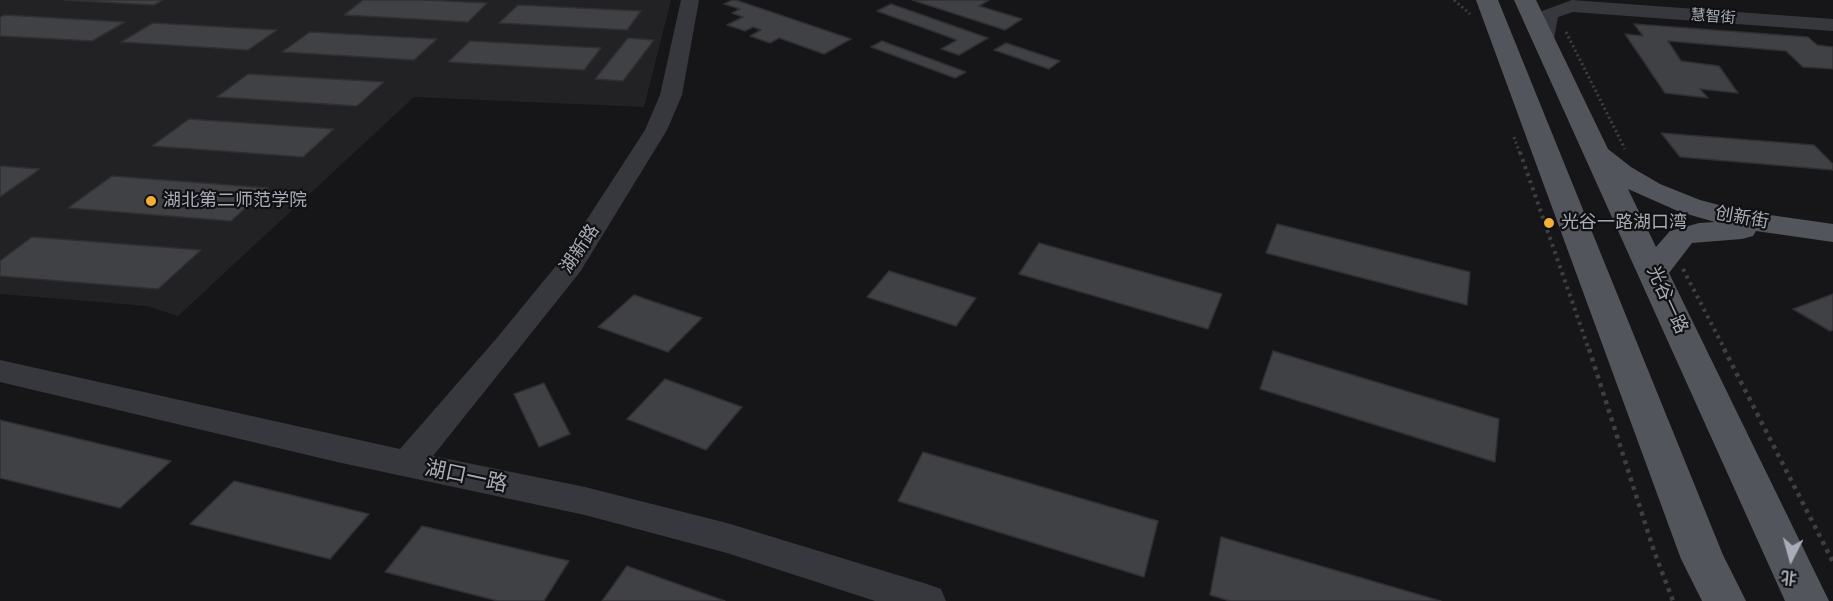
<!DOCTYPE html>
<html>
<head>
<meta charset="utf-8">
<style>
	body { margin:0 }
	#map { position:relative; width:1833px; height:601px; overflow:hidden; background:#161618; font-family:"Fira Sans Condensed","Noto Sans SC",sans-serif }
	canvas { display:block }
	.north { position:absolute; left:1761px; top:529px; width:60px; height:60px; -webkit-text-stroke:4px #111113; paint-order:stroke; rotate:186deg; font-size:16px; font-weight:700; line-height:24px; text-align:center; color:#a8adb8 }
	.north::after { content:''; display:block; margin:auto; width:21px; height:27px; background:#a8adb8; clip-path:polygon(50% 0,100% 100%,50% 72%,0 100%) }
</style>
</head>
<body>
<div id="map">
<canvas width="1833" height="601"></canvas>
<div class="north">北</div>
</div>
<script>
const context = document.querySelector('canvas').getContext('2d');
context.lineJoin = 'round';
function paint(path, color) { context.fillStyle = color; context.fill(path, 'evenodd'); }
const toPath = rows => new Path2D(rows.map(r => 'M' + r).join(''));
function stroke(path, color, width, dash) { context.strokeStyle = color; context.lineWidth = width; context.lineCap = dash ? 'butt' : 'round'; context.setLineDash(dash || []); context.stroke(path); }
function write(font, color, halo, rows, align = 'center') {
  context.font = font + ' "Fira Sans Condensed","Noto Sans SC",sans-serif'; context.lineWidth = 4.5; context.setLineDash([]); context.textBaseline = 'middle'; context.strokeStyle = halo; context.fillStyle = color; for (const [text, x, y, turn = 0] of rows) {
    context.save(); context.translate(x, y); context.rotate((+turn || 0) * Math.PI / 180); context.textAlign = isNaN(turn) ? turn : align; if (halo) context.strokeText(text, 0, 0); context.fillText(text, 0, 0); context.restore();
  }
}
const built = toPath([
	[0,0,671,0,644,107,414,97,178,316,147,306,0,294]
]);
const building = toPath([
	[64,0,163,0,154,5,64,0],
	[363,0,423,0,487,3,468,22,344,15,363,0],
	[732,0,736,0,851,39,824,54,779,38,770,43,750,36,761,30,753,27,745,31,727,25,743,17,732,13,740,9,724,4,732,0],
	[912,0,989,0,979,6,1022,19,1005,30,912,0],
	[891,4,988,38,959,55,941,49,957,40,877,11,891,4],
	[518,5,641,11,627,30,499,23,518,5],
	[5,15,125,22,92,41,0,36,0,17,5,15],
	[153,23,277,30,248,50,121,42,153,23],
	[1634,24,1808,37,1817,45,1833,47,1833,69,1803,67,1786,51,1668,41,1681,61,1719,66,1738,93,1700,89,1708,98,1665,93,1625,34,1643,36,1634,24],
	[310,32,437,39,414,60,282,52,310,32],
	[628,38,654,40,623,81,595,79,628,38],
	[470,41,601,48,584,70,448,62,470,41],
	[882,41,966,72,955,78,871,47,882,41],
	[1006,43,1060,61,1049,69,994,50,1006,43],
	[248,74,384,82,357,106,217,97,248,74],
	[189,119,334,129,303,157,152,146,189,119],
	[1661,133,1814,145,1833,164,1833,170,1680,157,1661,133],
	[0,166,40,169,0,197,0,166],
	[112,176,268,188,231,221,68,208,112,176],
	[1277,224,1470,272,1467,305,1266,253,1277,224],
	[32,237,201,250,158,289,0,276,0,261,32,237],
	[1039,243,1222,294,1208,329,1019,274,1039,243],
	[889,271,976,298,956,326,867,297,889,271],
	[1833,294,1833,330,1830,331,1793,309,1833,294],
	[634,295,702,318,668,352,598,327,634,295],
	[1273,351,1499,419,1495,462,1260,389,1273,351],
	[665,379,742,407,706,450,627,419,665,379],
	[544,383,570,434,539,447,514,394,544,383],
	[0,420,171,461,120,508,0,478,0,420],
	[923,452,1158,521,1144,577,898,501,923,452],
	[234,481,369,514,330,559,190,524,234,481],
	[422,526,569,561,544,601,498,601,385,572,422,526],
	[1221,537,1441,601,1230,601,1210,595,1221,537],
	[627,566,725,601,602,601,627,566]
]);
const pathFar2 = toPath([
	[1454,0,1470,14],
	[1566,32,1625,149],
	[1514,137,1520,154]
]);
const pathFar1 = toPath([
	[1520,152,1589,350],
	[1683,269,1725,350]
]);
const path = toPath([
	[1589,349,1654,551,1673,601],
	[1724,349,1833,562]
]);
const minor = toPath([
	[681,0,699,0,682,95,667,130,580,272,433,456,585,487,727,523,927,584,941,589,946,601,875,601,727,553,585,515,337,462,0,382,0,360,400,449,496,339,560,261,645,130,660,95,681,0],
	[1572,0,1833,19,1833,31,1573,12,1558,17,1553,44,1539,44,1536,40,1542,11,1572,0]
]);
const major = toPath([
	[1476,0,1498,0,1723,555,1746,601,1702,601,1681,559,1476,0],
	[1514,0,1536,0,1608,149,1631,167,1660,184,1700,200,1742,211,1833,224,1833,242,1756,231,1753,236,1742,239,1692,243,1669,273,1829,601,1785,601,1514,0],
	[1628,189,1680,212,1715,222,1699,223,1670,231,1656,247,1628,189]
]);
const markers = [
	[151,201,6,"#f2b134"],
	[1549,223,6,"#f2b134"]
];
const farStreetnames = [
	["慧智街",1713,17,4]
];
const poiNames = [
	["湖北第二师范学院",163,201],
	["光谷一路湖口湾",1561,223]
];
const streetNames = [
	["创新街",1742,218,10],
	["湖新路",580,249,-56],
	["光谷一路",1667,300,65]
];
const nearStreetnames = [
	["湖口一路",466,477,12]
];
paint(built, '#222225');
paint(building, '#404145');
stroke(building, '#303034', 1.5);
stroke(pathFar2, '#3d3f44', 3, [2, 3]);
stroke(pathFar1, '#3d3f44', 4, [3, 4.5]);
stroke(path, '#3d3f44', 4.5, [4, 5]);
paint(minor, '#37383d');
paint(major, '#53555c');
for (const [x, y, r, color] of markers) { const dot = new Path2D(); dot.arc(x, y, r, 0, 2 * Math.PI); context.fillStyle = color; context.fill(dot); stroke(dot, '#111113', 2); }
write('15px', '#a8adb8', '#111113', farStreetnames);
write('18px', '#a8adb8', '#111113', poiNames, 'left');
write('18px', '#a8adb8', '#111113', streetNames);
write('21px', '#a8adb8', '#111113', nearStreetnames);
</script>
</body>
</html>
